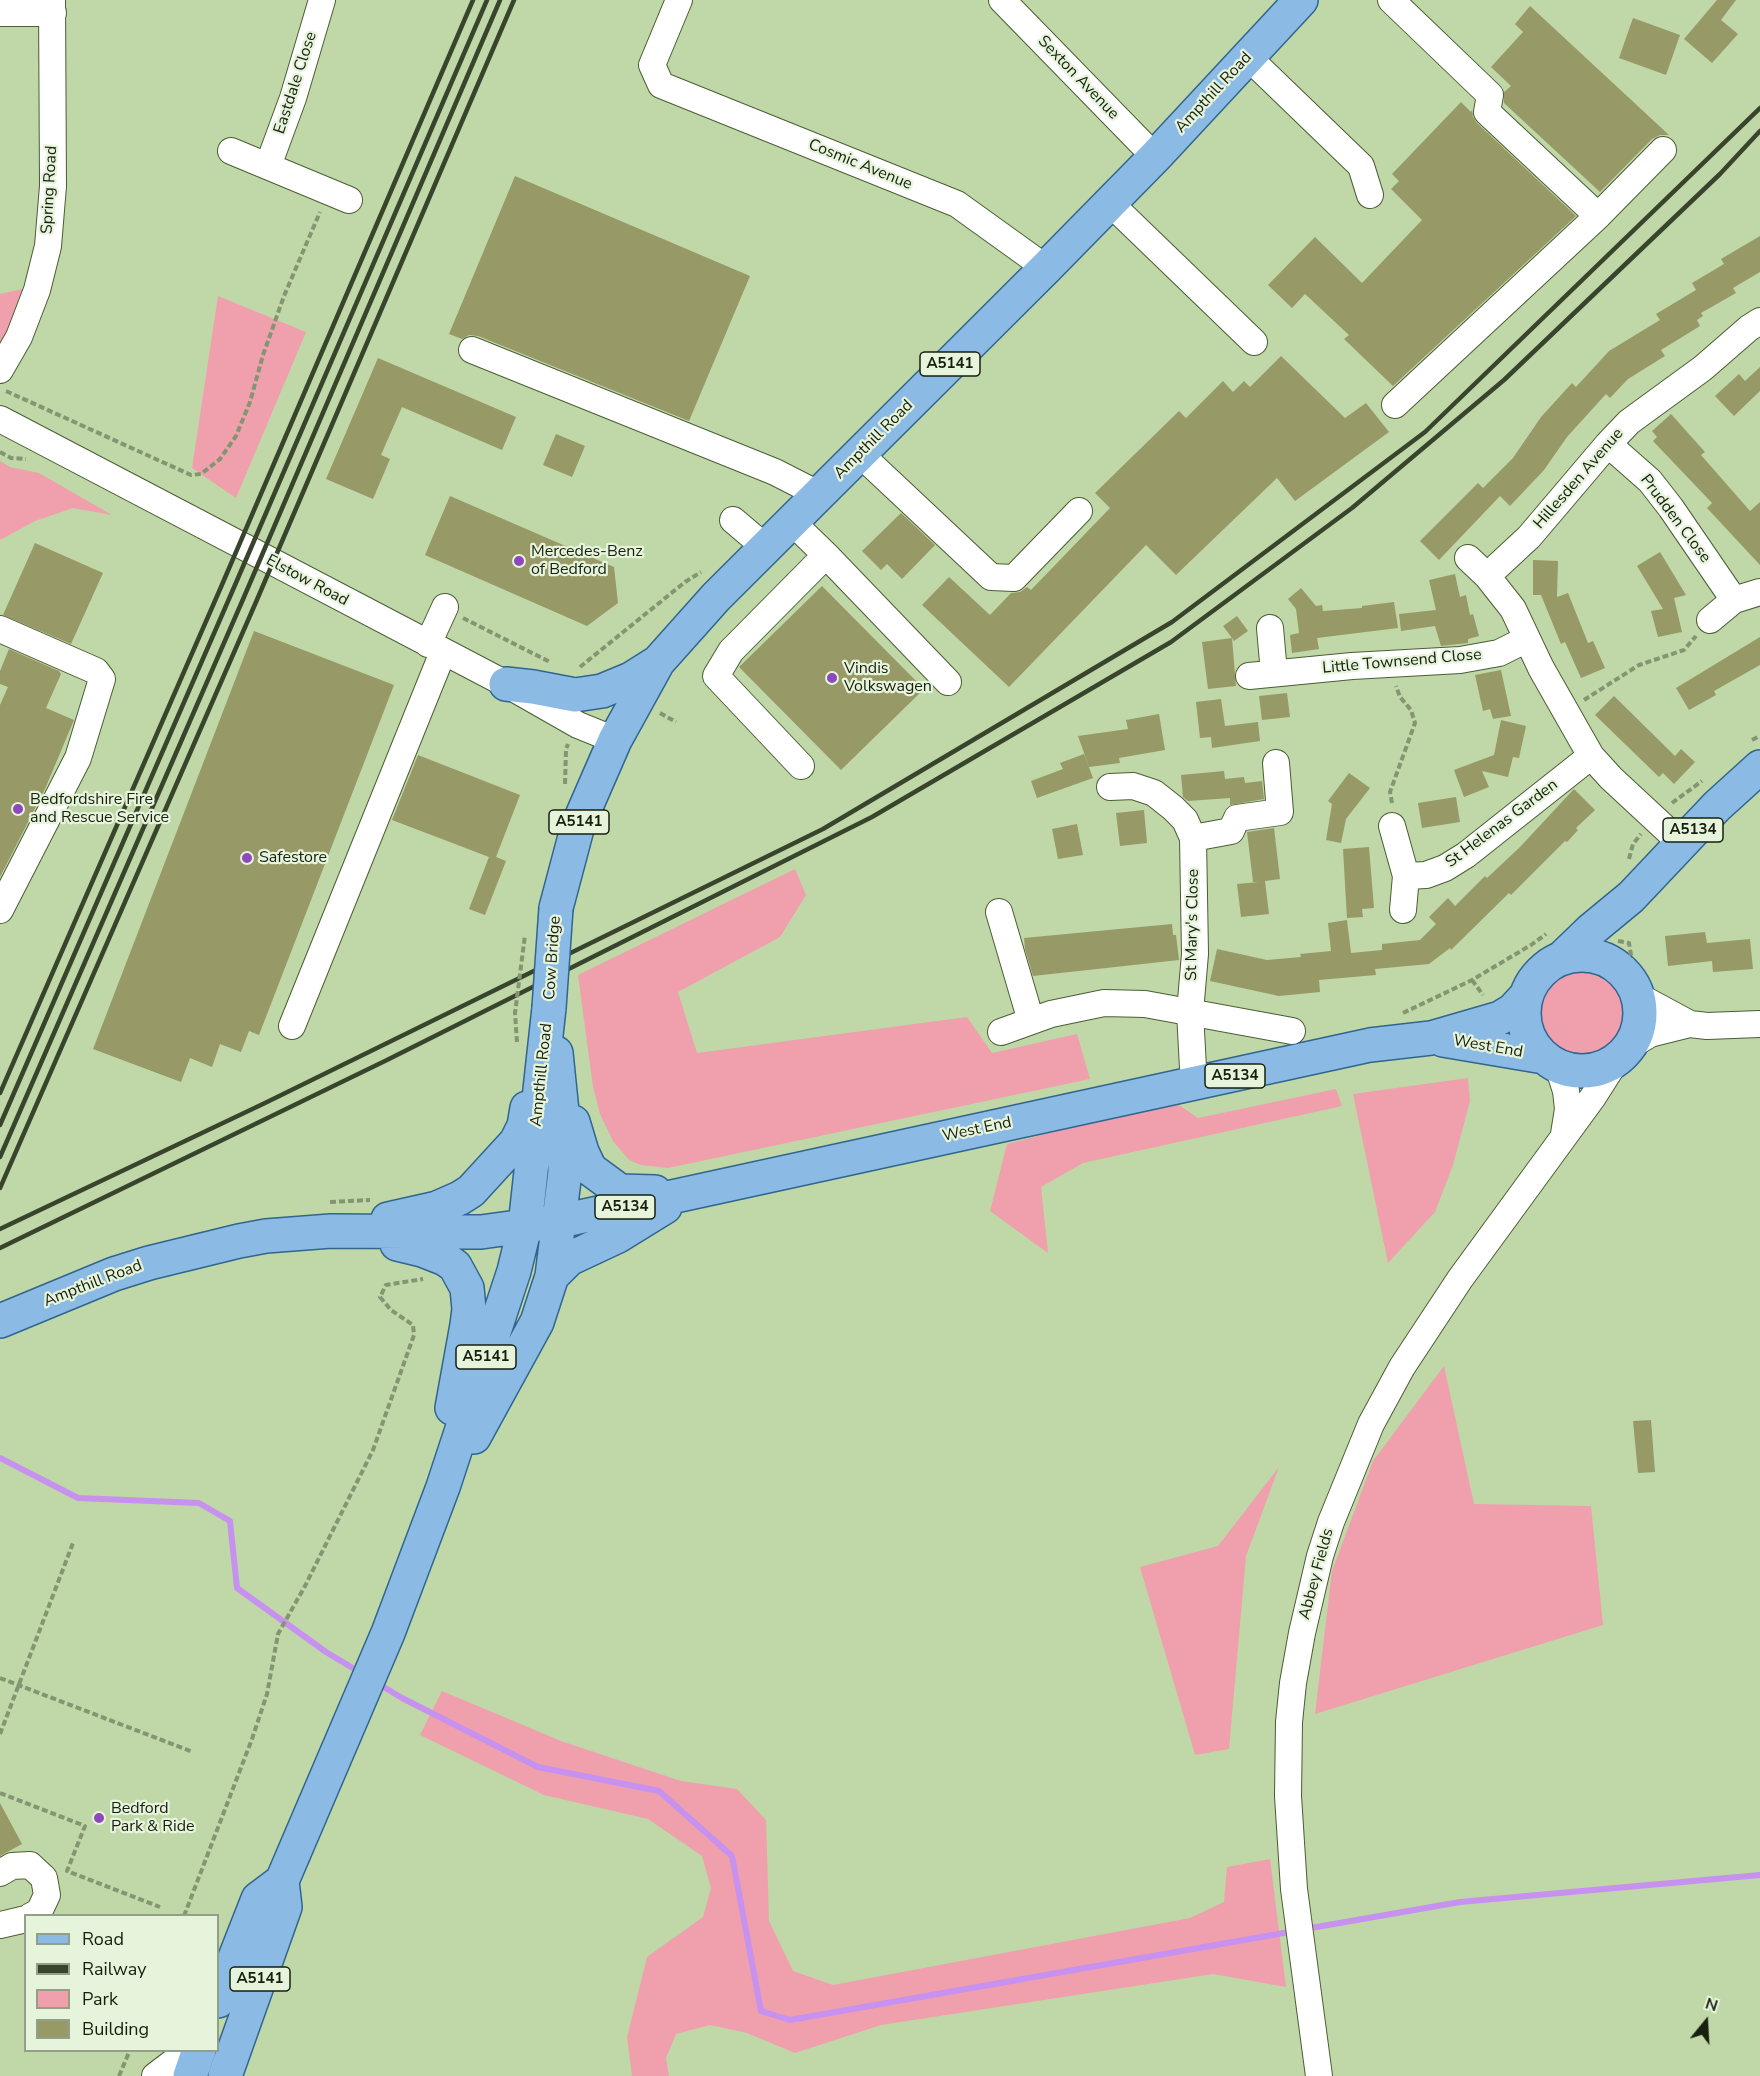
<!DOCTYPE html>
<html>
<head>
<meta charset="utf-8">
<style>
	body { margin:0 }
	#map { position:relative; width:1760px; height:2076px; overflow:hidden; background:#c0d7a8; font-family:"Nunito Sans",sans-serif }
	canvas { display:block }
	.legend { position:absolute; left:24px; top:1914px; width:195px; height:138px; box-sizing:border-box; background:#e7f4dc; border:2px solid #949f8a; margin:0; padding:8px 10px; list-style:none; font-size:18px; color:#171f0e }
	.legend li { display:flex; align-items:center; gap:12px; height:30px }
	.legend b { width:30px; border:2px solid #949f8a }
	.north { position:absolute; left:1676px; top:1992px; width:60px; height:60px; -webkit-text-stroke:4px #e7f4dc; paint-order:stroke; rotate:18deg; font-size:16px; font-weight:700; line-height:24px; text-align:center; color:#171f0e }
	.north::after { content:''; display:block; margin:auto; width:21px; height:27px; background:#171f0e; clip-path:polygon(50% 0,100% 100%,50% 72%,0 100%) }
</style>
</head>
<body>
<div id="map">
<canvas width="1760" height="2076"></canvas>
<ul class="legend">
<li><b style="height:8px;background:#8bbae5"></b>Road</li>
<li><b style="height:8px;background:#39442d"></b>Railway</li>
<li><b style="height:16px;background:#efa0ac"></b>Park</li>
<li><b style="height:16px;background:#979967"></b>Building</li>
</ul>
<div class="north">N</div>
</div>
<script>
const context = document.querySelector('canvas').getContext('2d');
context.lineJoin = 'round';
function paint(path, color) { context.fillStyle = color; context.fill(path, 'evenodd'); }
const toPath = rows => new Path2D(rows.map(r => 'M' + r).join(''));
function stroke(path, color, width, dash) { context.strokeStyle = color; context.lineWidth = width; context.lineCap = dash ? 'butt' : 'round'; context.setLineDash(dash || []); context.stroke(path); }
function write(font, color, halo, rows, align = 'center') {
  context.font = font + ' "Nunito Sans",sans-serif'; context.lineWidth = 4.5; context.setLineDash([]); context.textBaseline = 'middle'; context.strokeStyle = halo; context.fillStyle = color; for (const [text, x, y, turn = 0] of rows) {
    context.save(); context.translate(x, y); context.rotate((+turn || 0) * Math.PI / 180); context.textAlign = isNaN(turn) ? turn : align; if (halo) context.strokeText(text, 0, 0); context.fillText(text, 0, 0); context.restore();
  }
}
const green = toPath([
	[31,287,0,351,0,294],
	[218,296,306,332,236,498,192,468],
	[0,461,10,467,39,473,112,515,73,508,35,521,0,540],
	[795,869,806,895,780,937,678,992,697,1053,967,1017,992,1053,1077,1034,1090,1079,668,1168,641,1165,629,1160,613,1141,600,1114,593,1087,578,975],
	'1538 1013a43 43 0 1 1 86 0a43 43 0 1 1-86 0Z',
	[1468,1078,1470,1101,1453,1165,1435,1212,1388,1263,1353,1094],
	[1336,1089,1342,1106,1083,1163,1041,1187,1048,1253,990,1211,1007,1144,1173,1101,1198,1118],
	[1444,1366,1474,1504,1591,1506,1603,1625,1315,1714,1332,1571,1373,1461],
	[1279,1467,1246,1556,1229,1749,1195,1755,1140,1567,1218,1546],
	[442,1691,561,1741,681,1781,737,1789,766,1820,769,1921,793,1971,833,1985,1190,1918,1224,1902,1227,1867,1270,1859,1286,1987,1213,1974,881,2025,795,2053,747,2033,710,2025,676,2034,666,2058,669,2076,632,2076,627,2037,647,1957,703,1917,711,1888,702,1856,648,1819,544,1795,420,1735]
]);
const stream = toPath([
	[0,1458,78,1498,199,1503,230,1521,237,1588,326,1652,361,1673],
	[377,1683,402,1698,538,1767,659,1791,732,1856,761,2011,790,2020,1295,1931],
	[1305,1929,1460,1902,1760,1875]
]);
const building = toPath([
	[1717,0,1736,0,1721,20,1738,34,1712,63,1684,39],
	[1530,6,1669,135,1660,135,1652,139,1600,192,1504,103,1504,92,1511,86,1491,67,1523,32,1515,24],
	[1633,18,1680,35,1666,75,1619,58],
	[1461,102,1471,112,1472,110,1473,117,1477,123,1576,216,1393,386,1344,339,1349,335,1305,294,1292,308,1268,285,1315,237,1362,283,1422,220,1391,189,1399,181,1392,174],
	[515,176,750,276,689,421,478,336,469,335,462,339,449,334],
	[1760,236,1760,272,1733,288,1736,293,1701,313,1703,316,1697,320,1700,326,1661,350,1665,356,1628,379,1610,398,1606,394,1567,437,1544,470,1510,506,1500,496,1439,560,1420,541,1478,483,1483,488,1513,458,1541,417,1572,383,1576,387,1609,351,1660,320,1656,314,1696,290,1692,283,1724,264,1721,259],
	[1281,356,1345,418,1366,403,1389,432,1295,501,1277,478,1176,575,1146,545,1009,687,922,605,949,577,990,615,1011,593,1020,592,1027,587,1031,590,1110,508,1095,493,1179,411,1186,418,1223,381,1233,392,1244,381,1250,387],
	[378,358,516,417,502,450,402,407,381,455,390,459,373,499,326,479],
	[1760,367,1760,391,1734,416,1715,396,1739,374,1745,381],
	[1671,414,1705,452,1701,455,1750,511,1760,502,1760,565,1707,508,1712,503,1653,441,1657,437,1652,431],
	[556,434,585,446,572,477,543,465],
	[450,496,614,567,618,603,587,626,425,555],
	[901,513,935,545,902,579,887,564,881,570,862,551],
	[35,543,103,573,71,644,3,615],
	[1660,552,1686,595,1674,598,1682,632,1658,637,1651,611,1663,609,1637,566],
	[1533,560,1558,561,1557,597,1568,593,1588,643,1593,641,1605,668,1581,678,1565,642,1561,644,1541,595,1533,595],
	[1455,574,1460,597,1466,595,1470,615,1473,614,1479,636,1468,639,1468,643,1441,646,1435,626,1401,631,1399,614,1436,610,1429,580],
	[822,586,924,689,841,770,739,667],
	[1301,588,1316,606,1322,605,1323,611,1362,608,1362,606,1394,602,1398,628,1317,638,1319,649,1292,653,1290,635,1299,633,1296,609,1288,599],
	[1237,616,1248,631,1234,641,1232,638,1236,686,1208,689,1202,642,1232,638,1223,626],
	[254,631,394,685,259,1035,249,1031,241,1052,220,1044,212,1067,190,1058,181,1082,93,1049],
	[1760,637,1760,665,1714,691,1716,695,1689,710,1676,688],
	[9,649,59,671,61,674,46,708,74,720,45,789,0,877,0,705,8,687,0,684,0,671],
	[1501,670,1511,716,1493,719,1490,709,1483,711,1475,675],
	[1287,693,1290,717,1262,720,1259,696],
	[1614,696,1675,756,1681,749,1695,762,1674,784,1663,773,1659,777,1595,715],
	[1221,699,1225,726,1258,722,1260,741,1212,748,1211,737,1200,738,1196,702],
	[1159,714,1165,750,1119,758,1120,763,1089,767,1078,736,1128,729,1126,720],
	[1501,720,1526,726,1519,758,1513,757,1508,777,1482,771,1489,787,1464,797,1454,770,1494,755],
	[1084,754,1093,778,1037,798,1031,781,1063,769,1060,763],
	[418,755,520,795,496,857,506,861,485,915,469,909,489,857,392,820],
	[1224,771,1225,779,1244,777,1245,783,1262,781,1264,799,1230,805,1230,798,1188,801,1183,797,1181,775],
	[1349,773,1370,788,1346,819,1341,843,1326,840,1332,804,1328,801],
	[1574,789,1595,810,1576,828,1578,830,1567,842,1565,841,1511,895,1509,893,1451,950,1450,948,1429,964,1375,969,1376,975,1319,980,1320,992,1279,996,1210,981,1217,949,1267,960,1301,957,1300,954,1331,951,1328,923,1347,920,1351,953,1382,950,1382,944,1420,940,1436,924,1429,917,1448,898,1455,906,1485,876,1487,878,1520,847],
	[1456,797,1460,822,1422,828,1418,803],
	[1144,810,1147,843,1120,846,1116,813],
	[1077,824,1083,855,1058,859,1052,829],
	[1274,828,1280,879,1265,881,1269,914,1241,917,1237,884,1259,882,1253,882,1247,832],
	[1369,847,1374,908,1362,909,1363,917,1347,918,1343,849],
	[1172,924,1173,935,1176,935,1179,960,1033,976,1025,949,1024,938],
	[1705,932,1707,943,1750,939,1753,969,1713,972,1712,961,1668,966,1665,936],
	[1651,1420,1655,1472,1638,1473,1633,1421],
	[0,1803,22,1844,0,1856]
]);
const path = toPath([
	[6,391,191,475,201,474,220,459,236,436,250,402,263,355,284,296,320,212],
	[0,452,11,458,26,459],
	[463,618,550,662],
	[580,667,685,582,701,572],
	[1584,700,1639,665,1684,650,1696,636],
	[660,713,676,722],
	[1752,740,1760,736],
	[565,784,566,749,568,744],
	[1392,803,1390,792,1415,723,1411,710,1400,697,1396,686],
	[1672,803,1702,781],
	[1629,859,1633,844,1641,834],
	[1618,941,1629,943,1632,961,1640,973],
	[1472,980,1483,995],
	[1403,1013,1472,980,1531,945,1546,934],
	[330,1202,370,1200],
	[0,1678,193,1752],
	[0,1734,73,1543],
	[0,1793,85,1826,67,1871,160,1907],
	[184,1916,252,1739,267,1694,278,1634,305,1586,373,1450,414,1335,413,1325,391,1310,380,1297,386,1285,423,1279],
	[119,2076,130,2050]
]);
const minor = toPath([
	[679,0,652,65,661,85,957,204,1046,268],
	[1002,0,1155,157],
	[1391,0,1490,95,1487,112,1598,216],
	[0,13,53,13],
	[1248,57,1361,166,1370,195],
	[231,151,349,200],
	[268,166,293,98,322,0],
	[1110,203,1254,342],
	[472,350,775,472,820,495],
	[0,370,19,337,37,290,48,246,53,186,52,0],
	[1395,405,1598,216,1663,150],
	[0,419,506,684,578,725,615,740],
	[1608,444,1650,481,1671,508,1734,600],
	[860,454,991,577,1014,578,1079,511],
	[733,520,766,548],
	[792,522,826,555,731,651,716,676,801,766],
	[826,555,948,682],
	[1468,558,1487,576,1513,609,1541,668,1591,756,1611,778,1681,843],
	[1487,576,1529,537,1608,444,1629,422,1703,368,1749,328,1760,321],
	[1710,620,1734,600,1760,592],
	[1270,628,1274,673],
	[0,629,96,671,102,679,78,758,0,910],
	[428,644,445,607],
	[1249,676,1352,666,1460,660,1499,653,1527,639],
	[1110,787,1133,786,1154,793,1173,808,1185,820,1193,838,1195,954,1190,1012,1193,1068,1196,1084],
	[1392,826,1406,876,1403,910],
	[1193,838,1231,831,1237,818,1280,812,1276,763],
	[1406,876,1426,875,1445,868,1466,855,1591,756],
	[999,912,1031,1021],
	[1638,996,1690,1024],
	[292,1026,443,652],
	[1001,1032,1051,1014,1104,1003,1145,1004,1292,1031],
	[1630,1046,1650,1034,1690,1024,1707,1026,1760,1024],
	[1558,1066,1566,1091,1568,1109,1564,1134],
	[0,1873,12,1866,30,1865,44,1878,47,1895,39,1912,31,1916],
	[0,1925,26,1919],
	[155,2076,176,2060,184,2050],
	[1319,2076,1294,1889,1288,1796,1289,1722,1293,1683,1302,1633,1320,1556,1331,1522,1371,1424,1402,1367,1460,1279,1593,1097,1614,1064]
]);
const major = toPath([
	[506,684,533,687,575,695,602,691,631,679,658,662],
	[556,908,578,825,615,740,658,662,716,597,1046,268,1155,157,1301,0],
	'1524 1013a58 58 0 1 1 116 0a58 58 0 1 1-116 0Z',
	[1563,957,1591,930,1631,897,1717,806,1760,767],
	[1443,1040,1544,1057],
	[573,1122,582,1152,590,1169,620,1191,655,1192],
	[388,1219,437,1208,460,1198,471,1191,516,1142,524,1126,527,1108],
	[397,1244,422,1250,445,1259,455,1266,467,1288,469,1309,467,1325,452,1408],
	[552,1276,569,1259,618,1236,665,1207],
	[0,1321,114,1274,149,1263,239,1241,266,1236,331,1231,481,1232,561,1221,1370,1045,1431,1038,1500,1018,1513,1010,1526,996],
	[474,1437,537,1322,552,1276,565,1172,564,1131,556,1053],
	[218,2001,258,1899,282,1881,388,1633,443,1487,514,1271,525,1226,549,1008],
	[190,2076,199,2050],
	[225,2076,285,1907,282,1881]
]);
const rail = toPath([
	[0,1093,221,587,473,0],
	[0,1125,232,592,487,0],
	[0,1157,244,597,500,0],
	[0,1188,256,602,514,0],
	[0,1229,265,1103,823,829,1172,622,1425,432,1760,108],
	[0,1248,387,1060,872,817,1171,642,1352,508,1504,380,1720,174,1760,131]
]);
const pathBridge = toPath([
	[517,1042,515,1013,525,935]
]);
const majorBridge = toPath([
	[549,1008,556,908]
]);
const markers = [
	[519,561,6,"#8d48bb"],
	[832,678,6,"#8d48bb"],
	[18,809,6,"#8d48bb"],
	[247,858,6,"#8d48bb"],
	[99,1818,6,"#8d48bb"]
];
const shields = [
	[950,364,60],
	[579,822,60],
	[1693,830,60],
	[1235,1076,60],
	[625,1207,60],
	[486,1357,60],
	[260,1979,60]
];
const shieldNames = [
	["A5141",950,364],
	["A5141",579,822],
	["A5134",1693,830],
	["A5134",1235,1076],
	["A5134",625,1207],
	["A5141",486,1357],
	["A5141",260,1979]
];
const streetNames = [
	["Sexton Avenue",1078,78,46],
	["Eastdale Close",296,83,-72],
	["Ampthill Road",1214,93,-47],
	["Cosmic Avenue",860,165,22],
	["Spring Road",50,190,-87],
	["Ampthill Road",874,440,-45],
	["Hillesden Avenue",1579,479,-49],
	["Prudden Close",1675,519,53],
	["Elstow Road",307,581,28],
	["Little Townsend Close",1402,662,-5],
	["St Helenas Garden",1502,824,-37],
	["St Mary's Close",1193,925,-89],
	["Cow Bridge",553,958,-86],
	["West End",1488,1047,10],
	["Ampthill Road",542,1075,-84],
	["West End",977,1130,-12],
	["Ampthill Road",93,1284,-21],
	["Abbey Fields",1317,1574,-75]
];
const poiNames = [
	["Mercedes-Benz",531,552],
	["of Bedford",531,570],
	["Vindis",844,669],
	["Volkswagen",844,687],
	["Bedfordshire Fire",30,800],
	["and Rescue Service",30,818],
	["Safestore",259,858],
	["Bedford",111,1809],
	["Park & Ride",111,1827]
];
paint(green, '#efa0ac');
stroke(stream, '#c691ef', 6);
paint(building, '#979967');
stroke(minor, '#4a5e34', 28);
stroke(major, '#30668e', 36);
stroke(path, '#839571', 4, [6, 3]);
stroke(minor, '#fff', 26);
stroke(major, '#8bbae5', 33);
stroke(rail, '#39442d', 4.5);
stroke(majorBridge, '#30668e', 36, []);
stroke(pathBridge, '#839571', 4, [6, 3]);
stroke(majorBridge, '#8bbae5', 33);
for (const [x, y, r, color] of markers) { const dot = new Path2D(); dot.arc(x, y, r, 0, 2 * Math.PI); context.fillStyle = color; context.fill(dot); stroke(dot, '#e7f4dc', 2); }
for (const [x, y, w] of shields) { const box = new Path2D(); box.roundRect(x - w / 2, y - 12, w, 24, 4.5); context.fillStyle = '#e7f4dc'; context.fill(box); stroke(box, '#171f0e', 1.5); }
write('bold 15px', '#171f0e', null, shieldNames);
write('16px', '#171f0e', '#e7f4dc', streetNames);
write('16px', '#171f0e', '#e7f4dc', poiNames, 'left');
</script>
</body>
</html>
